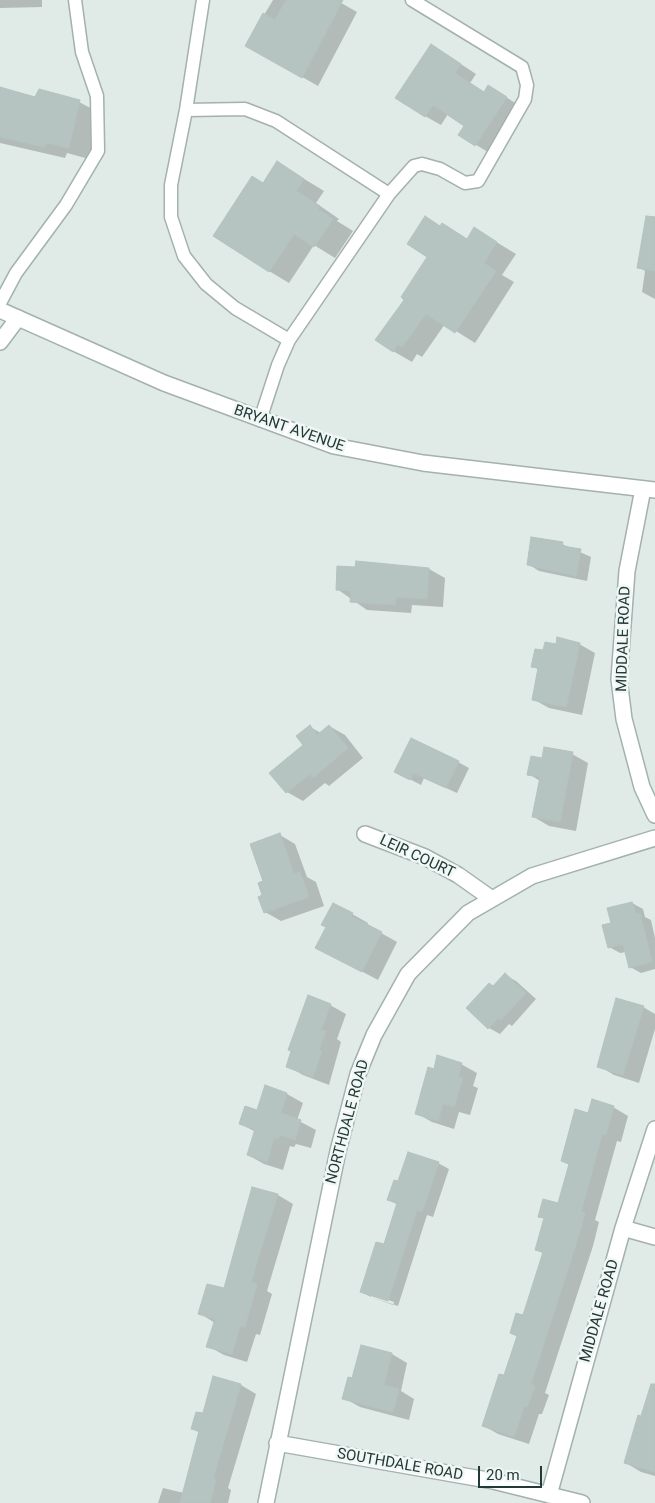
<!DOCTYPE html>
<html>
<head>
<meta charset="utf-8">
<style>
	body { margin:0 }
	#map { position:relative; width:655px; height:1503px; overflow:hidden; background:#e0eae7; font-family:Roboto,sans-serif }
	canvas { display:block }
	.scale { position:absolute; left:478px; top:1466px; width:64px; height:22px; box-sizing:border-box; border:2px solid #213937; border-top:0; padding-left:6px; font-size:15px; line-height:18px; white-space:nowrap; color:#213937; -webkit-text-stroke:4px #f0f7f4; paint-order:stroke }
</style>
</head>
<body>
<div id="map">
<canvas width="655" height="1503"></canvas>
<div class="scale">20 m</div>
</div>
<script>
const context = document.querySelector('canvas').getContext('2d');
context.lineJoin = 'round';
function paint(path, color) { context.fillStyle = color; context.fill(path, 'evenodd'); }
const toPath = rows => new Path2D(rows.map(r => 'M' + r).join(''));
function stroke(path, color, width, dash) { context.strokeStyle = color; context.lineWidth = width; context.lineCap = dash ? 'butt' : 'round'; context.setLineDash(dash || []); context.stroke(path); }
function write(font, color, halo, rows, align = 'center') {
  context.font = font + ' Roboto,sans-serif'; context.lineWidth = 5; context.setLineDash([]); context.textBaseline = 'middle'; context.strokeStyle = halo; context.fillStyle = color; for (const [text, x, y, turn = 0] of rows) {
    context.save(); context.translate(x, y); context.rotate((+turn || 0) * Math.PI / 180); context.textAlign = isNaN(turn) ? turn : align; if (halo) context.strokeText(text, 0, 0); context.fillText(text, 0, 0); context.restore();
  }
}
const shadow = toPath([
	[0,0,42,0,42,7,0,8],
	[273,0,336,0,357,12,318,86,246,45],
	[447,55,476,74,470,83,485,93,504,96,522,107,491,154,460,135,466,125,448,114,441,125,425,116],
	[0,88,36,99,79,102,100,113,89,159,67,153,65,158,0,143],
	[278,163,324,191,316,203,339,219,337,221,353,231,335,258,314,245,289,283,269,271],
	[653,216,655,217,655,299,642,292,645,271,638,267,649,241],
	[468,240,493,240,516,254,502,275,514,282,475,343,445,324,422,357,417,354,412,362,393,351,406,299,429,256],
	[562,544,591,557,587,581,539,571,528,564],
	[429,569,445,578,443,607,412,605,411,613,367,610,337,589],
	[579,644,595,653,582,715,549,708,533,699,539,670,533,666,557,646],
	[329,726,345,735,363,758,329,786,325,783,303,801,287,792,310,727,321,733],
	[572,754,588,763,576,831,549,826,534,817,540,781,529,774,543,760],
	[458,762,469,768,457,793,424,778,421,785,396,772],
	[280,835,295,844,307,877,316,882,324,906,281,921,265,912,264,896,265,882],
	[632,903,643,909,645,917,651,920,655,938,655,969,641,973,630,967,626,952,620,953,609,947,612,924],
	[352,914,368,923,367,925,397,942,378,980,333,956,327,927],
	[505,975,516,981,536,999,512,1026,509,1024,500,1034,489,1028],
	[330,1005,346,1014,337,1039,341,1042,329,1085,303,1075,287,1066],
	[643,1007,655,1014,655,1029,639,1083,614,1075,599,1066],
	[461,1064,477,1073,473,1086,478,1088,470,1115,459,1112,454,1129,432,1122,416,1113,434,1070],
	[266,1087,287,1094,303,1103,297,1120,316,1130,311,1148,296,1144,294,1147,290,1146,283,1170,264,1164,248,1155,256,1132,240,1124,258,1112],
	[613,1107,628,1116,621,1142,617,1141,607,1177,595,1220,599,1222,593,1246,545,1393,549,1395,542,1414,539,1414,529,1444,498,1434,484,1426,505,1377,544,1254,537,1250,545,1219,540,1216,558,1205,570,1165,562,1161,589,1115],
	[438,1163,449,1169,433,1217,427,1215,398,1306,371,1297,393,1305,394,1302,371,1294,371,1297,361,1292,385,1246,398,1205,389,1200,399,1183],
	[278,1195,293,1204,267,1291,272,1294,260,1335,256,1334,247,1362,224,1355,208,1346,215,1323,199,1313,225,1290],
	[361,1346,392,1354,407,1363,401,1391,414,1399,409,1420,360,1407,344,1398,353,1380],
	[241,1385,256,1394,228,1488,231,1490,228,1503,158,1503,163,1488,184,1493,200,1433,193,1429,204,1415],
	[655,1407,655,1476,641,1472,626,1463,642,1417]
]);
const building = toPath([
	[286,0,343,0,302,78,245,46,263,13,275,20,286,0],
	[431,44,461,64,455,73,484,92,488,85,507,97,475,146,458,135,464,126,433,105,425,117,395,98,431,44],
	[0,87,35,97,39,89,80,100,69,148,47,143,44,147,0,137,0,87],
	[277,161,304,179,296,191,320,206,318,209,333,219,314,247,294,234,269,272,213,236,252,176,263,183,277,161],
	[425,216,440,226,442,223,467,239,474,227,497,242,484,263,496,271,455,333,426,314,402,347,398,344,393,352,375,340,404,300,401,297,427,257,407,244,425,216],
	[646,216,655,217,655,271,637,268,646,216],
	[531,537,563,542,562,546,581,549,576,576,527,565,531,537],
	[356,561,429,568,427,599,396,597,395,605,350,602,351,591,336,590,337,566,355,567,356,561],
	[557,637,580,643,566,707,532,700,538,668,531,667,535,649,543,650,545,642,556,644,557,637],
	[310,725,317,735,329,725,348,748,313,778,310,774,286,793,269,773,303,745,296,736,310,725],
	[411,738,459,761,446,788,413,773,410,780,394,772,411,738],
	[544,747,573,752,560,822,532,817,540,777,527,775,531,756,542,758,544,747],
	[280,833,294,874,300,872,309,897,264,913,258,897,262,895,258,883,263,881,250,844,280,833],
	[632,902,636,914,640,913,652,962,629,968,623,944,608,948,602,925,611,923,607,908,632,902],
	[333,903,353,913,351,916,382,932,362,972,315,948,326,927,321,925,333,903],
	[505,973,526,993,501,1020,498,1018,488,1029,466,1008,489,983,493,986,505,973],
	[308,995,331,1004,321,1030,326,1031,319,1050,322,1051,313,1077,286,1067,291,1051,288,1050,308,995],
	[616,998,644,1006,623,1075,597,1067,616,998],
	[437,1055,462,1063,458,1077,463,1078,454,1107,443,1104,438,1121,415,1114,428,1067,434,1069,437,1055],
	[265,1085,287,1093,281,1113,301,1120,295,1140,280,1135,278,1139,274,1138,267,1162,247,1155,255,1129,239,1124,245,1106,257,1110,265,1085],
	[592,1099,614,1106,606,1135,602,1134,593,1168,581,1212,585,1213,578,1238,531,1384,535,1386,527,1407,524,1406,514,1437,482,1426,499,1374,504,1375,517,1336,510,1333,516,1313,523,1315,543,1252,535,1250,544,1218,538,1217,543,1199,558,1203,569,1164,561,1161,575,1109,588,1113,592,1099],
	[408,1152,439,1162,422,1212,417,1210,388,1301,360,1292,376,1242,384,1244,397,1203,387,1200,394,1180,398,1181,408,1152],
	[252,1187,278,1194,251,1282,257,1284,245,1327,240,1326,232,1354,206,1347,215,1319,198,1314,207,1284,224,1288,252,1187],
	[361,1345,392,1353,384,1385,399,1389,393,1412,342,1399,348,1377,352,1378,361,1345],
	[213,1376,241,1384,213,1479,216,1480,210,1503,180,1503,199,1431,191,1429,196,1412,203,1413,213,1376],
	[651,1384,655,1384,655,1472,624,1463,638,1415,641,1416,651,1384]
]);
const service = toPath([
	[203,0,186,110,171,185,171,217,184,256,206,284,235,308,289,340,278,365,260,420],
	[186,110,245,109,276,121,389,194],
	[0,303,16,273,66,205,98,151,97,96,82,52,75,0],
	[289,340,389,194,414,166,422,164,440,169,465,183,478,181,525,99,527,85,522,67,412,0]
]);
const minor = toPath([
	[0,342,18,318],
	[643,489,627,571,619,679,624,719,642,787,655,815],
	[365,834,425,857,458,875,492,899],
	[623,1228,655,1237],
	[277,1443,493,1481,582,1503],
	[549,1495,623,1228,655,1129],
	[266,1503,338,1151,358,1074,374,1035,408,974,468,913,532,876,655,838]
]);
const tertiary = toPath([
	[0,310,164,383,334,446,423,463,655,490]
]);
const streetNames = [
	["BRYANT AVENUE",289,429,19],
	["MIDDALE ROAD",624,639,-88],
	["LEIR COURT",417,857,25],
	["NORTHDALE ROAD",348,1122,-75],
	["MIDDALE ROAD",600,1311,-74],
	["SOUTHDALE ROAD",400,1465,10]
];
paint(shadow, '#0003');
paint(building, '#b5c4c1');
stroke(building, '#b2c3bf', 1);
stroke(service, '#a3b1af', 15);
stroke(minor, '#a3b1af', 18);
stroke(tertiary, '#a3b1af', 18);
stroke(service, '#fff', 12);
stroke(minor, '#fff', 15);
stroke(tertiary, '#fff', 15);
write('15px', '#213937', '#f0f7f4', streetNames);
</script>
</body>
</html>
